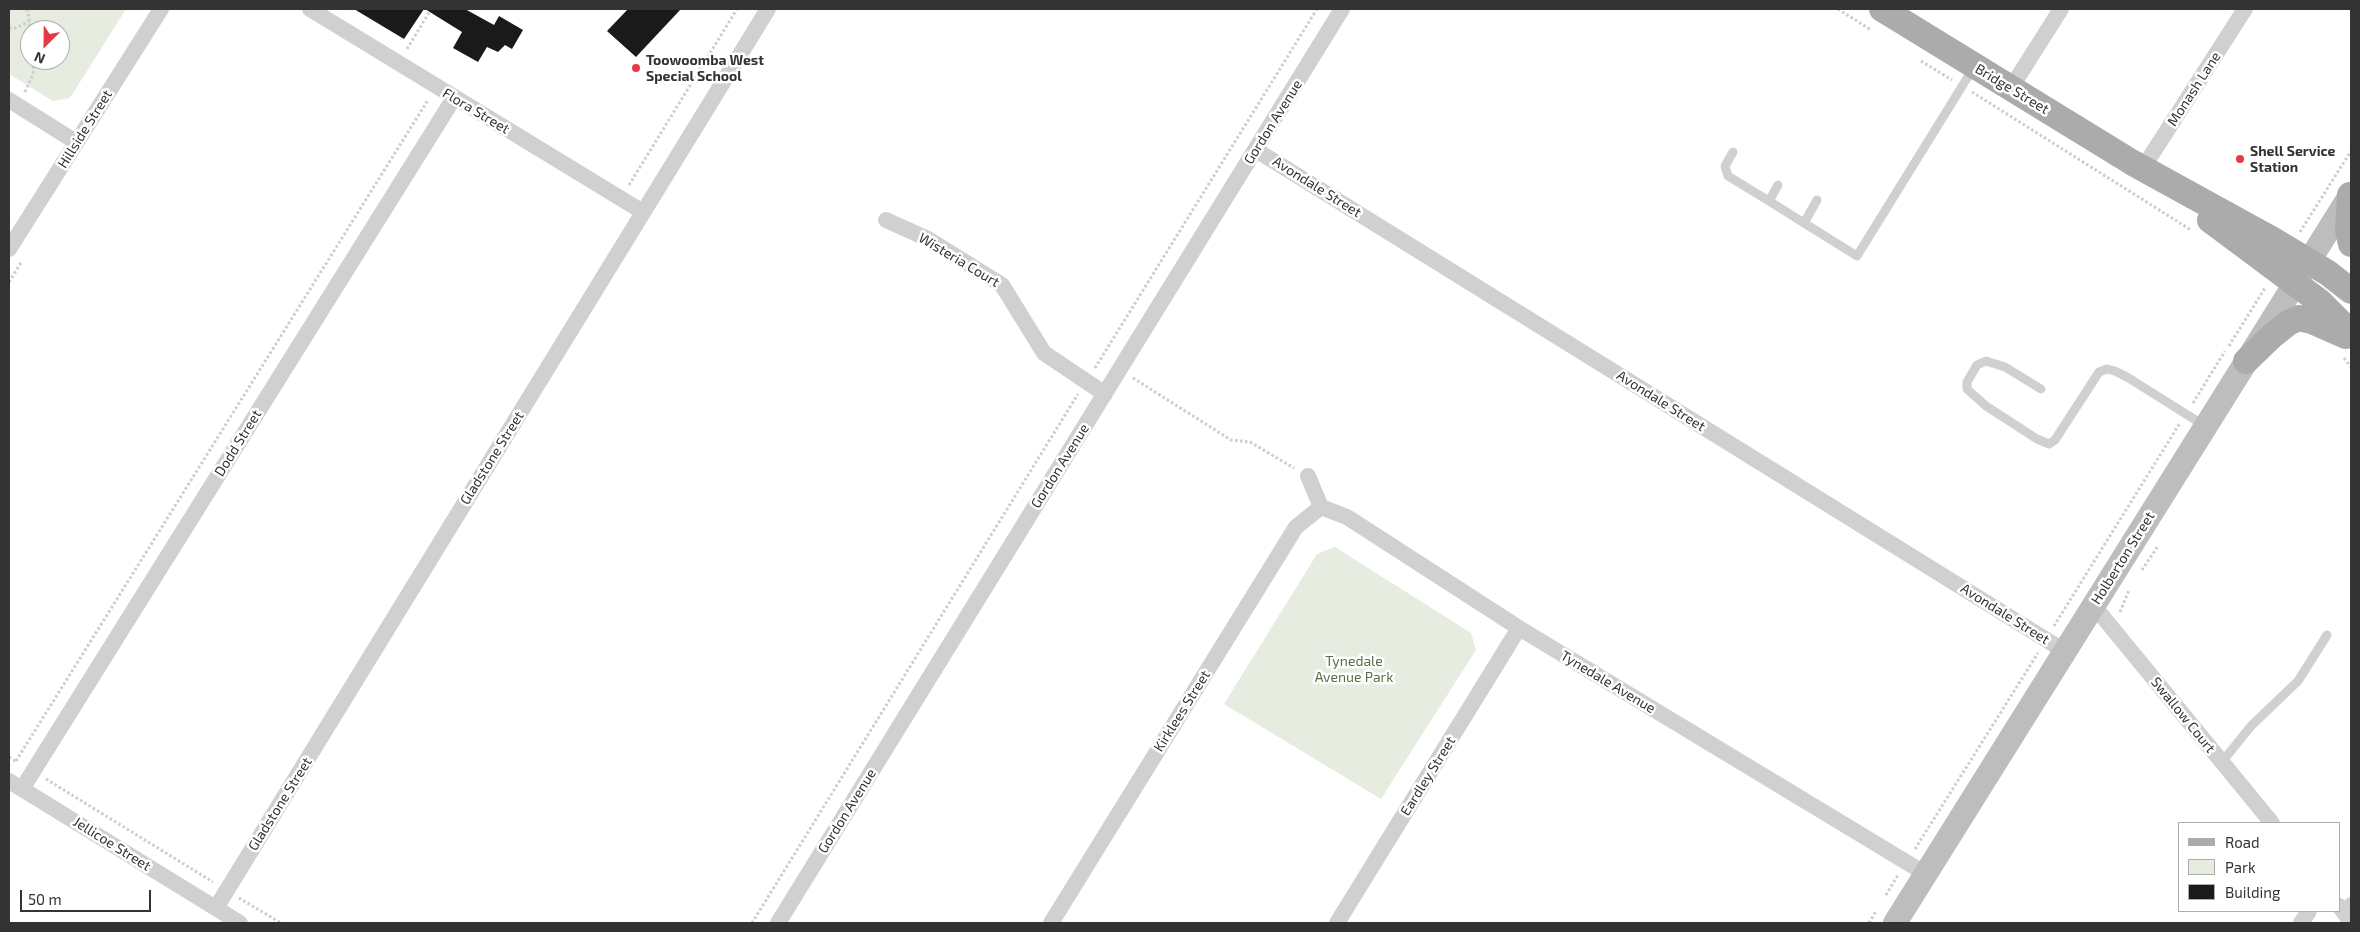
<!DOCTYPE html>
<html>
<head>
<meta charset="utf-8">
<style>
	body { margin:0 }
	#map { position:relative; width:2360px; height:932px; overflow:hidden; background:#fff; font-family:"Exo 2",sans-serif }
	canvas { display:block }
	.frame { position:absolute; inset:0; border:10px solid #333; pointer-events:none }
	.legend { position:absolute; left:2178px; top:822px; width:162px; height:90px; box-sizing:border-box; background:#fff; border:1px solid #adadad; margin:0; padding:6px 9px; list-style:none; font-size:15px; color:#333 }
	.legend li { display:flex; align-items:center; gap:10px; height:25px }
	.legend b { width:25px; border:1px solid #adadad }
	.north { position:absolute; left:20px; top:20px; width:50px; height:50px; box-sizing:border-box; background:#fff; border:1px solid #adadad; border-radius:50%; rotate:203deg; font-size:14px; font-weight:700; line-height:20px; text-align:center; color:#333 }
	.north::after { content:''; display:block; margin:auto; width:18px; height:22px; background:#e63946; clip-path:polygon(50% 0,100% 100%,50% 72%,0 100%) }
	.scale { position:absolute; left:20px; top:890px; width:131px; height:22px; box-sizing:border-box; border:2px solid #333; border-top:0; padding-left:6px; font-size:15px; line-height:18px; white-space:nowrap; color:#333; -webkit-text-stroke:4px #fff; paint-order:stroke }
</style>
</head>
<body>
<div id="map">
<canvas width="2360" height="932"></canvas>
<div class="frame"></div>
<ul class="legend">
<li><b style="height:6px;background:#ababab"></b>Road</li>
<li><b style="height:14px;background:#e6ecdf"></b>Park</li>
<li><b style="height:14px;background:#1a1a1a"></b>Building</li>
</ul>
<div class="north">N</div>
<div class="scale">50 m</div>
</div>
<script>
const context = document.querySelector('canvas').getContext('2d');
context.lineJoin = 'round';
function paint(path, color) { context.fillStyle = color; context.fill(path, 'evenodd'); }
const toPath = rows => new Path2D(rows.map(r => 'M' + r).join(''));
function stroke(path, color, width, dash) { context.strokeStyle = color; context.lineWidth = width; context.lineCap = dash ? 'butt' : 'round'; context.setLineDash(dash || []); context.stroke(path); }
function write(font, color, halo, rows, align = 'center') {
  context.font = font + ' "Exo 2",sans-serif'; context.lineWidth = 5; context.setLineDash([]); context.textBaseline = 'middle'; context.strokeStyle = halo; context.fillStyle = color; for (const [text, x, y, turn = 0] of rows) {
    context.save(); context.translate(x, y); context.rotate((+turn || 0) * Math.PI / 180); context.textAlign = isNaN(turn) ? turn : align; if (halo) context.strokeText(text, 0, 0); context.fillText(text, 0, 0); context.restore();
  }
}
const green = toPath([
	[9,9,126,9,70,98,53,101,9,74],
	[30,30,60,30,60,60,30,60],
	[1335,547,1471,633,1476,650,1381,799,1224,704,1317,554]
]);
const building = toPath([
	[354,9,424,9,404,39],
	[425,9,465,9,494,25,499,16,523,30,512,49,505,45,498,52,487,47,478,62,453,48,462,32],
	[628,9,681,9,636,57,607,31]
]);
const path = toPath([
	[27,9,31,30],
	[1838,9,1871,30],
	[9,28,15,28,29,22],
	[407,49,430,11],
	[1921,61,1952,80],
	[25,92,33,74,34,60],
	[1972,92,2191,230],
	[629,185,737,9],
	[2300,232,2351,151],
	[9,282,22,261],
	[2229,346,2265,288],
	[2344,358,2351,367],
	[1095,368,1317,9],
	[1133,378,1231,440,1250,442,1294,468],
	[2193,403,2225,351],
	[2142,570,2158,546],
	[2120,612,2129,590],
	[2054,626,2180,423],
	[9,757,17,762],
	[16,761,428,100],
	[46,779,213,882],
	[1915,849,2038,653],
	[1886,895,1898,875],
	[239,898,281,923],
	[752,923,1078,394],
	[1869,923,1876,911]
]);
const lane = toPath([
	[1733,152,1725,166,1728,176,1769,201],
	[1778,185,1769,201,1804,223],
	[1817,200,1804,223,1857,256,1974,67],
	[2041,389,2005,367,1986,361,1977,365,1967,382,1967,389,1986,406,2037,439,2049,444,2055,440,2099,372,2107,369,2115,371,2127,377,2205,426],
	[2222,762,2251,726,2298,681,2327,635],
	[2341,909,2351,901]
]);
const street = toPath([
	[310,9,643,212],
	[2011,88,2061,9],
	[9,100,76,142],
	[1256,150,2066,652],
	[2143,168,2245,9],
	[886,220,928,239,1002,285,1044,353,1105,394],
	[9,249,161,9],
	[1308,476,1321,507,1347,517,1519,628,1926,874],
	[2094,606,2272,823],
	[9,781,240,923],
	[22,789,454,98],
	[2339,906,2351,922],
	[216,908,768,9],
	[778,923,1342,9],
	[1051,923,1296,527,1321,507],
	[1337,923,1519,628],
	[2301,923,2309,911]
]);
const secondary = toPath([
	[1895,923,2351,194]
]);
const primary = toPath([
	[1882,9,2133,163,2273,240,2328,273,2351,291],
	[2350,195,2348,230,2351,244],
	[2210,220,2320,302,2351,333],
	[2246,361,2273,335,2288,323,2299,318,2312,321,2346,336]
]);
const markers = [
	[636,68,5,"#e63946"],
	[2240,159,5,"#e63946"]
];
const poiNames = [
	["Toowoomba West",646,60],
	["Special School",646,76],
	["Shell Service",2250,151],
	["Station",2250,167]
];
const streetNames = [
	["Bridge Street",2012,89,31],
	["Monash Lane",2194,89,-57],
	["Flora Street",476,111,31],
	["Gordon Avenue",1273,122,-58],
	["Hillside Street",85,129,-58],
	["Avondale Street",1317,187,32],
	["Wisteria Court",959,260,31],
	["Avondale Street",1661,401,32],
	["Dodd Street",238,443,-58],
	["Gladstone Street",492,458,-58],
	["Gordon Avenue",1060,466,-58],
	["Holberton Street",2123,558,-58],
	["Avondale Street",2005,614,32],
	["Tynedale Avenue",1608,682,31],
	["Kirklees Street",1182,711,-58],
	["Swallow Court",2183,715,51],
	["Eardley Street",1428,776,-58],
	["Gladstone Street",280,804,-58],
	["Gordon Avenue",847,811,-58],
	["Jellicoe Street",112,844,32]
];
const parkNames = [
	["Tynedale",1354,661],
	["Avenue Park",1354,677]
];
paint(green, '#e6ecdf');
paint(building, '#1a1a1a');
stroke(path, '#cdcdcd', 3, [2.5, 2.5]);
stroke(lane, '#d0d0d0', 9);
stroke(street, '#d0d0d0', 16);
stroke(secondary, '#bdbdbd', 24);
stroke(primary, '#ababab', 26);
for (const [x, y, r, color] of markers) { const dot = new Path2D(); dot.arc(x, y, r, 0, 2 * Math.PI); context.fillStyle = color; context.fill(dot); stroke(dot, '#fff', 2); }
write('bold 14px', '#333', '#fff', poiNames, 'left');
write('14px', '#333', '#fff', streetNames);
write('14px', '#56703f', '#fff', parkNames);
</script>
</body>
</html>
